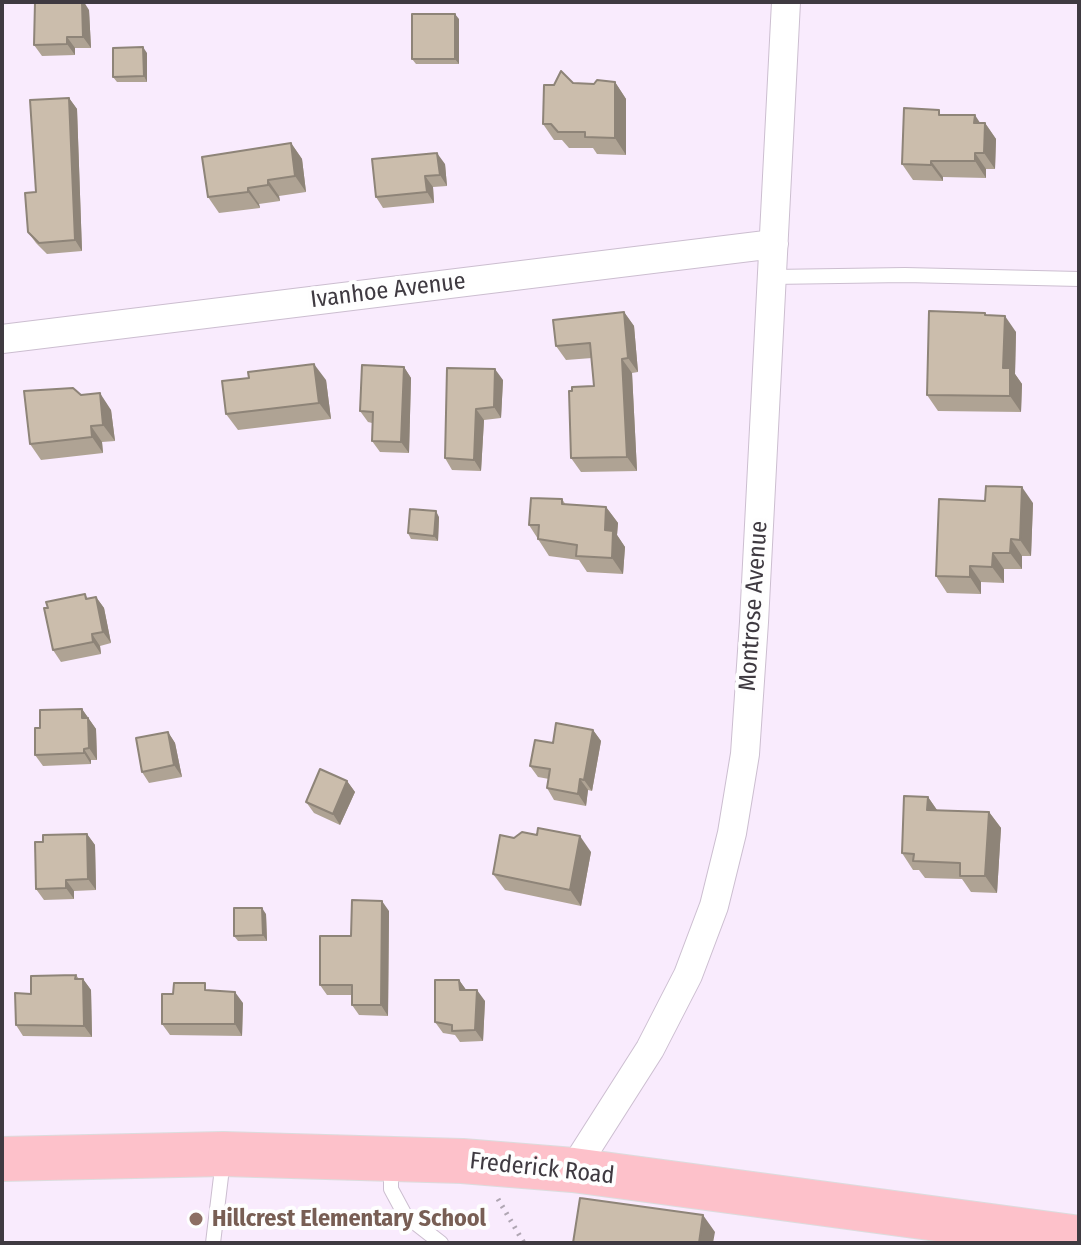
<!DOCTYPE html>
<html>
<head>
<meta charset="utf-8">
<style>
	body { margin:0 }
	#map { position:relative; width:1081px; height:1245px; overflow:hidden; background:#f9ebfd; font-family:"Fira Sans Condensed",sans-serif }
	canvas { display:block }
	.frame { position:absolute; inset:0; border:4px solid #3f3a41; pointer-events:none }
</style>
</head>
<body>
<div id="map">
<canvas width="1081" height="1245"></canvas>
<div class="frame"></div>
</div>
<script>
const context = document.querySelector('canvas').getContext('2d');
context.lineJoin = 'round';
const toPath = rows => new Path2D(rows.map(r => 'M' + r).join(''));
function stroke(path, color, width, dash) { context.strokeStyle = color; context.lineWidth = width; context.lineCap = dash ? 'butt' : 'round'; context.setLineDash(dash || []); context.stroke(path); }
function paint(path, color) { context.fillStyle = color; context.fill(path, 'evenodd'); }
function write(font, color, halo, rows, align = 'center') {
  context.font = font + ' "Fira Sans Condensed",sans-serif'; context.lineWidth = 8; context.setLineDash([]); context.textBaseline = 'middle'; context.strokeStyle = halo; context.fillStyle = color; for (const [text, x, y, turn = 0] of rows) {
    context.save(); context.translate(x, y); context.rotate((+turn || 0) * Math.PI / 180); context.textAlign = isNaN(turn) ? turn : align; if (halo) context.strokeText(text, 0, 0); context.fillText(text, 0, 0); context.restore();
  }
}
const path = toPath([
	[498,1199,524,1243]
]);
const service = toPath([
	[772,277,905,275,1079,279],
	[391,1165,391,1189,405,1215,441,1243],
	[213,1243,223,1160]
]);
const minor = toPath([
	[2,339,774,244],
	[573,1170,650,1049,688,975,714,906,732,833,745,754,754,622,786,2]
]);
const primary = toPath([
	[2,1159,223,1154,462,1161,573,1170,1079,1238]
]);
const wall = toPath([
	[89,10,91,48,75,48,75,55,42,56,34,45],
	[459,19,459,64,416,64,412,59],
	[147,53,147,82,117,82,113,77],
	[615,82,626,99,626,155,597,154,593,148,569,148,562,140,554,140,543,124,554,85,573,83,594,84],
	[69,98,77,109,82,251,47,254,36,243,28,232,36,192],
	[943,115,985,123,996,139,995,169,986,169,986,178,943,177,943,181,913,180,902,164],
	[291,143,302,159,306,192,279,196,280,201,259,204,260,208,219,213,208,197],
	[445,164,447,186,433,187,434,203,383,208,376,197],
	[624,312,634,326,638,372,632,373,637,471,581,472,571,458,594,386,592,358,566,360,556,346],
	[985,313,987,315,1016,332,1015,374,1022,384,1021,412,938,411,927,395],
	[404,367,411,378,409,453,380,452,372,441,372,423,368,422,360,411],
	[447,368,503,380,501,418,484,420,481,471,452,470,445,458],
	[326,380,331,419,238,430,226,414],
	[81,395,111,410,115,441,102,442,103,453,41,460,30,444],
	[562,499,566,505,606,507,618,523,617,535,625,547,623,574,587,572,579,560,549,556,529,525],
	[1033,503,1031,556,1022,556,1022,569,1004,569,1004,583,981,582,981,594,947,593,936,576],
	[439,517,438,541,411,539,408,533],
	[85,594,88,599,96,597,104,608,111,643,100,646,101,654,61,662,53,650],
	[82,709,96,729,97,760,91,760,91,764,43,766,35,755,40,728],
	[593,730,601,741,592,791,588,790,586,806,554,800,547,788,549,779,538,777,530,766,553,743],
	[168,732,175,743,182,777,149,783,142,772],
	[347,781,355,792,340,825,314,813,306,802],
	[928,797,937,810,989,812,1001,828,997,893,971,892,962,879,925,878,919,870,913,870,902,853],
	[87,834,95,845,96,890,74,891,74,899,44,900,36,889,43,842],
	[537,835,591,852,581,906,505,890,493,874,514,838],
	[389,911,388,1016,359,1015,352,1005,352,995,327,995,320,985,351,936],
	[266,914,267,941,238,941,234,936],
	[76,975,79,979,83,979,91,990,92,1037,23,1036,16,1025,31,994],
	[459,980,466,990,485,1001,483,1041,460,1042,455,1035,443,1033,435,1022],
	[210,990,243,1003,242,1036,170,1035,162,1024,173,994]
]);
const shadedWall = toPath([
	[82,2,84,2,89,10,91,48,83,37],
	[455,14,459,19,459,64,455,59],
	[67,37,75,48,75,55,67,44],
	[143,47,147,53,147,82,144,76],
	[615,82,626,99,626,155,615,138],
	[69,98,77,109,82,251,75,240],
	[975,115,984,129,985,123,996,139,995,169,984,153,974,123],
	[291,143,302,159,306,192,295,176],
	[437,153,445,164,447,186,440,175],
	[975,153,986,169,986,178,975,161],
	[931,161,943,177,943,181,931,165],
	[425,176,433,187,434,203,427,192],
	[268,180,279,196,280,201,268,185],
	[248,188,259,204,260,208,248,192],
	[624,312,634,326,638,372,628,358],
	[1005,316,1016,332,1015,374,1022,384,1021,412,1010,396,1003,368],
	[622,359,632,373,637,471,627,457],
	[314,364,326,380,331,419,319,403],
	[404,367,411,378,409,453,401,442],
	[495,369,503,380,501,418,494,407],
	[100,393,111,410,115,441,103,425],
	[476,409,484,420,481,471,474,460],
	[91,426,102,442,103,453,92,437],
	[1022,487,1033,503,1031,556,1020,540],
	[606,507,618,523,617,535,625,547,623,574,612,558,605,530],
	[436,511,439,517,438,541,434,536],
	[1011,539,1022,556,1022,569,1010,553],
	[993,553,1004,569,1004,583,992,567],
	[970,566,981,582,981,594,970,577],
	[96,597,104,608,111,643,103,632],
	[92,634,100,646,101,654,93,642],
	[82,709,96,729,97,760,89,748,82,718],
	[593,730,601,741,592,791,584,780],
	[168,732,175,743,182,777,174,765],
	[84,749,91,760,91,764,84,753],
	[580,779,588,790,586,806,578,794],
	[347,781,355,792,340,825,333,814],
	[928,797,939,813,927,810],
	[989,812,1001,828,997,893,985,876],
	[87,834,95,845,96,890,88,879],
	[580,836,591,852,581,906,570,890],
	[66,880,74,891,74,899,66,888],
	[382,901,389,911,388,1016,381,1005],
	[262,908,266,914,267,941,263,935],
	[83,979,91,990,92,1037,84,1026],
	[459,980,467,991,460,990],
	[477,990,485,1001,483,1041,475,1030],
	[235,992,243,1003,242,1036,235,1024],
	[703,1215,715,1232,713,1243,699,1243]
]);
const building = toPath([
	[35,2,82,2,83,37,67,37,67,44,34,45,35,2],
	[412,14,455,14,455,59,412,59,412,14],
	[143,47,144,76,113,77,113,48,143,47],
	[561,71,573,83,594,84,597,80,615,82,615,138,585,137,585,132,558,132,551,124,543,124,544,85,554,85,561,71],
	[69,98,75,240,39,243,28,232,25,193,36,192,30,100,69,98],
	[904,108,939,110,939,115,975,115,974,123,985,123,984,153,975,153,975,161,931,161,931,165,902,164,904,108],
	[291,143,295,176,268,180,268,185,248,188,248,192,208,197,202,157,291,143],
	[437,153,440,175,425,176,427,192,376,197,372,159,437,153],
	[929,311,985,313,985,315,1005,316,1003,368,1010,368,1010,396,927,395,929,311],
	[624,312,628,358,622,359,627,457,571,458,569,391,572,391,572,387,594,386,590,343,556,346,553,320,624,312],
	[314,364,319,403,226,414,222,381,249,378,248,372,314,364],
	[362,365,404,367,401,442,372,441,373,412,360,411,362,365],
	[447,368,495,369,494,407,476,409,474,460,445,458,447,368],
	[73,388,81,395,100,393,103,425,91,426,92,437,30,444,24,391,73,388],
	[986,486,1022,487,1020,540,1011,539,1010,553,993,553,992,567,970,566,970,577,936,576,939,499,985,501,986,486],
	[531,498,562,499,562,504,606,507,605,530,613,531,612,558,576,556,577,545,538,539,539,525,529,525,531,498],
	[410,509,436,511,434,536,408,533,410,509],
	[85,594,86,599,96,597,103,632,92,634,93,642,53,650,44,608,48,608,46,602,85,594],
	[82,709,82,718,88,718,89,748,84,749,84,753,35,755,35,728,40,728,40,710,82,709],
	[556,723,593,730,584,780,580,779,578,794,547,788,550,769,530,766,535,740,553,743,556,723],
	[168,732,174,765,142,772,136,738,168,732],
	[320,769,347,781,333,814,306,802,320,769],
	[904,796,928,797,927,810,989,812,985,876,960,876,960,863,913,861,914,854,902,853,904,796],
	[538,828,580,836,570,890,493,874,500,835,514,838,522,832,537,835,538,828],
	[87,834,88,879,66,880,66,888,36,889,35,842,43,842,43,835,87,834],
	[352,900,382,901,381,1005,352,1005,352,985,320,985,320,936,351,936,352,900],
	[234,908,262,908,263,935,234,936,234,908],
	[76,975,75,979,83,979,84,1026,16,1025,15,993,31,994,31,976,76,975],
	[435,980,459,980,460,990,477,990,475,1030,452,1031,452,1025,435,1022,435,980],
	[174,983,205,983,205,990,235,992,235,1024,162,1024,162,994,173,994,174,983],
	[580,1198,703,1215,699,1243,573,1243,580,1198]
]);
const markers = [
	[196,1219,8,"#8d6e63"]
];
const streetNames = [
	["Ivanhoe Avenue",388,291,-7],
	["Montrose Avenue",754,606,-86],
	["Frederick Road",542,1169,6]
];
const educationNames = [
	["Hillcrest Elementary School",212,1219]
];
stroke(service, '#ccbed0', 16);
stroke(minor, '#ccbed0', 30);
stroke(primary, '#dcdcdd', 46);
stroke(path, '#b0a6b3', 5, [2, 6]);
stroke(service, '#fff', 14);
stroke(minor, '#fff', 28);
stroke(primary, '#fdc1ca', 44);
paint(wall, '#afa394');
paint(shadedWall, '#8e8478');
paint(building, '#cbbdac');
stroke(building, '#8e8478', 2);
for (const [x, y, r, color] of markers) { const dot = new Path2D(); dot.arc(x, y, r, 0, 2 * Math.PI); context.fillStyle = color; context.fill(dot); stroke(dot, '#fefefe', 3); }
write('24px', '#3f3a41', '#fefefe', streetNames);
write('bold 24px', '#785e54', '#fefefe', educationNames, 'left');
</script>
</body>
</html>
